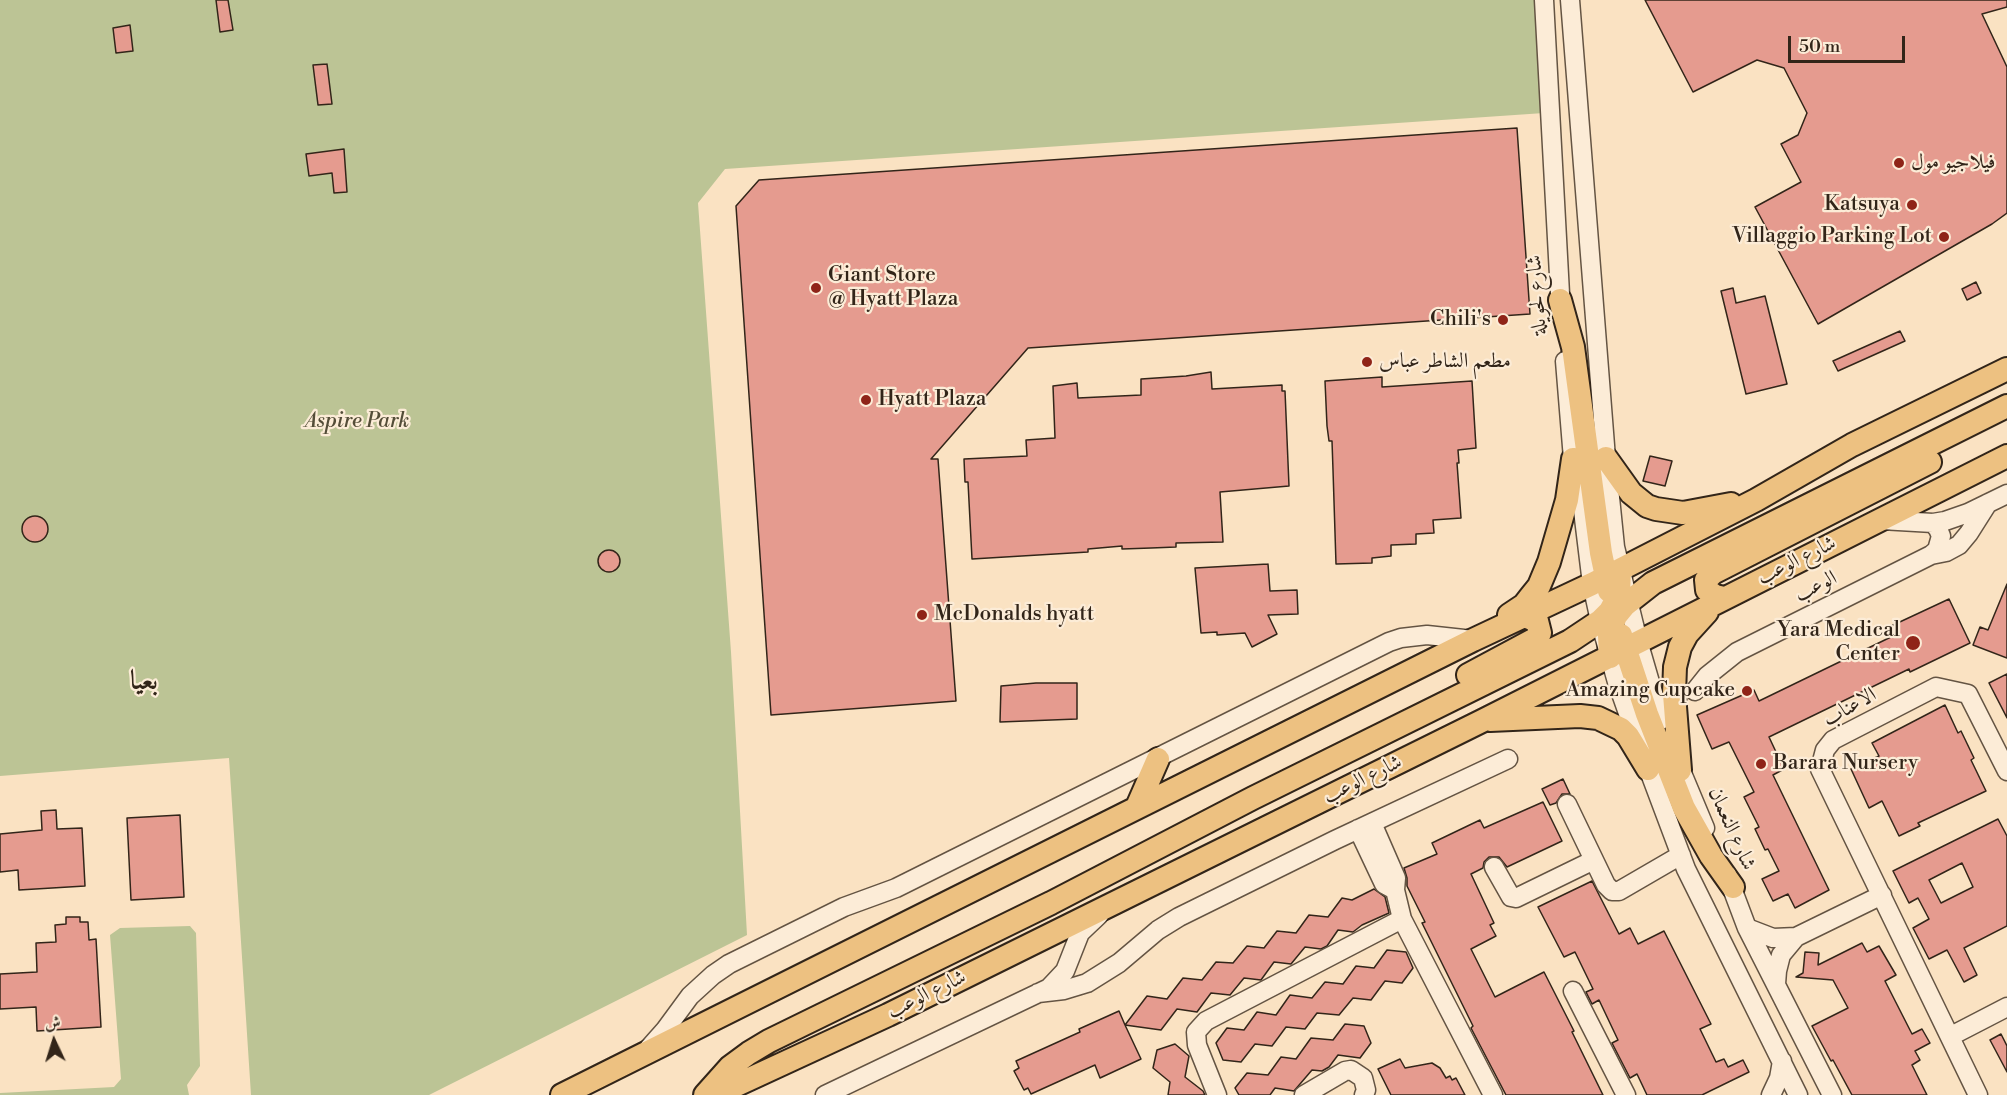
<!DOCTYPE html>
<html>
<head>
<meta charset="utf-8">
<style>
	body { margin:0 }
	#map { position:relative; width:2007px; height:1095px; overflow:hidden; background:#fae2c2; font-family:"Libre Bodoni",Amiri,serif }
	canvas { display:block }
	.north { position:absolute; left:24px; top:1011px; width:60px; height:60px; -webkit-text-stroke:4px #fcecd7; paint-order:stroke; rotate:356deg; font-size:16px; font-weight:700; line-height:24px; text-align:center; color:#322519 }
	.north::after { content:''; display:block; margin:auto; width:21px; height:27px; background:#322519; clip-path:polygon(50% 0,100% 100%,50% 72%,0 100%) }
	.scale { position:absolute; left:1788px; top:36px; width:117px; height:27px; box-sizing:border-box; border:3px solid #322519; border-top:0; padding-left:8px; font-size:18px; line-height:21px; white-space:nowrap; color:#322519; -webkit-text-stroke:4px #fcecd7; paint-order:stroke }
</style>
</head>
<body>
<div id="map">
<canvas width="2007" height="1095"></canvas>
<div class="north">ش</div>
<div class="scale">50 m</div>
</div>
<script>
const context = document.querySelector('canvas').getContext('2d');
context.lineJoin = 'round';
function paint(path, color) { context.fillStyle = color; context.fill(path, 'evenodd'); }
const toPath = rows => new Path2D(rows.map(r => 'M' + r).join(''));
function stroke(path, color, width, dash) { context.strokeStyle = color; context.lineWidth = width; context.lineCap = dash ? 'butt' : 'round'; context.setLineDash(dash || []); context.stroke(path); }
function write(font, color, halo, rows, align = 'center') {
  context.font = font + ' "Libre Bodoni",Amiri,serif'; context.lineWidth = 4.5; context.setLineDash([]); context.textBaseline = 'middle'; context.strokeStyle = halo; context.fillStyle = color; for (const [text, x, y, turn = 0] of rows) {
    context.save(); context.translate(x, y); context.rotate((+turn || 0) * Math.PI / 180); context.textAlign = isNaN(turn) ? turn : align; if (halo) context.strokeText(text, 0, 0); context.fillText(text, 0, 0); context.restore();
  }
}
const green = toPath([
	[0,0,1537,0,1544,113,725,169,698,203,731,652,747,935,429,1095,251,1095,229,758,0,776],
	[190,926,196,933,200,1066,187,1085,189,1095,0,1095,0,1093,114,1087,121,1079,110,935,120,928]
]);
const building = toPath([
	[216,0,228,0,233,30,220,32,216,0],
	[1645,0,2007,0,2007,7,1982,14,2007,67,2007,213,1992,224,1818,324,1755,207,1801,182,1781,144,1798,135,1807,113,1784,68,1757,60,1693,92,1645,0],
	[130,25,133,51,116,53,113,28,130,25],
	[327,64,332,104,318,105,313,65,327,64],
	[1517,128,1530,314,1028,348,931,459,938,459,956,701,771,715,736,206,759,180,1517,128],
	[344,149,347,192,334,193,332,173,309,176,306,154,344,149],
	[1976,282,1981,293,1967,300,1962,289,1976,282],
	[1733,288,1736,303,1765,296,1787,384,1746,394,1721,291,1733,288],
	[1900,331,1905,341,1838,371,1833,361,1900,331],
	[1211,372,1212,389,1282,385,1282,391,1285,391,1289,486,1220,492,1223,542,1176,543,1176,547,1151,548,1122,549,1122,546,1088,549,1088,552,972,559,968,482,965,482,964,459,1027,456,1026,440,1055,438,1053,386,1077,383,1078,398,1141,395,1141,379,1186,376,1211,372],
	[1382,377,1382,387,1472,381,1476,448,1458,450,1459,463,1457,463,1461,518,1433,520,1434,533,1416,534,1416,544,1391,545,1391,556,1372,558,1372,563,1336,564,1333,470,1332,441,1329,441,1327,426,1325,381,1382,377],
	[1650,456,1672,461,1665,486,1643,481,1650,456],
	'22 529a13 13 0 1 1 26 0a13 13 0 1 1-26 0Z',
	'598 561a11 11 0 1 1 22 0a11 11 0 1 1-22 0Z',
	[1268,564,1270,591,1297,590,1298,614,1268,615,1277,634,1252,647,1245,633,1217,635,1217,632,1201,633,1195,568,1268,564],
	[2007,584,2007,658,1973,645,1980,627,1988,630,2007,584],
	[1949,599,1970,643,1910,672,1909,669,1769,737,1784,769,1773,775,1829,890,1795,908,1788,894,1773,901,1762,879,1779,871,1768,849,1765,850,1755,829,1759,827,1744,797,1754,792,1729,742,1712,749,1697,715,1754,690,1759,701,1893,636,1889,627,1949,599],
	[2007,674,2007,718,1989,683,2007,674],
	[1036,683,1077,683,1077,719,1000,722,1001,686,1036,683],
	[1945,705,1958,733,1961,731,1974,758,1971,760,1986,791,1918,823,1920,826,1899,836,1882,801,1869,808,1851,769,1879,756,1872,743,1945,705],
	[1563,779,1570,794,1562,794,1556,803,1550,805,1542,789,1563,779],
	[1543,802,1562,841,1507,867,1499,857,1489,857,1484,862,1483,868,1471,874,1494,923,1490,925,1496,936,1471,949,1495,997,1544,972,1574,1031,1572,1032,1603,1095,1506,1095,1471,1028,1473,1026,1422,923,1425,922,1407,886,1407,878,1404,868,1437,854,1432,843,1480,820,1484,828,1543,802],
	[56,810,57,829,82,828,85,886,19,890,18,870,0,872,0,834,42,830,41,811,56,810],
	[180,815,184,897,131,900,127,818,180,815],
	[1998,819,2007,836,2007,926,1964,948,1977,975,1964,982,1947,950,1929,959,1913,928,1929,919,1918,898,1909,903,1893,871,1998,819],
	[1962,863,1973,887,1941,903,1929,880,1962,863],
	[1592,881,1619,934,1630,928,1638,944,1664,931,1711,1024,1700,1029,1716,1062,1724,1059,1728,1067,1743,1060,1749,1072,1702,1095,1647,1095,1637,1074,1630,1078,1612,1043,1618,1040,1599,1000,1592,1004,1586,992,1593,989,1575,952,1564,957,1538,907,1592,881],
	[1374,889,1385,897,1389,913,1362,925,1353,932,1338,930,1327,946,1321,949,1305,947,1291,964,1274,962,1261,980,1244,978,1230,995,1211,993,1197,1012,1177,1009,1161,1030,1125,1025,1141,1059,1100,1078,1095,1065,1031,1094,1028,1088,1024,1090,1014,1071,1019,1068,1016,1061,1080,1032,1079,1029,1119,1011,1125,1025,1147,996,1167,999,1183,978,1202,980,1216,962,1233,963,1247,946,1264,948,1277,931,1296,933,1309,915,1328,917,1342,898,1352,900,1374,889],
	[66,917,80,917,80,922,88,922,89,940,96,939,101,1027,37,1031,36,1007,0,1009,0,974,37,972,36,943,56,942,55,925,66,924,66,917],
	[1862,943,1867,952,1879,946,1896,975,1885,981,1912,1034,1922,1029,1930,1043,1915,1051,1920,1060,1912,1065,1927,1095,1852,1095,1833,1060,1831,1061,1812,1026,1848,1008,1833,980,1796,977,1803,973,1805,952,1819,953,1818,965,1862,943],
	[1387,950,1406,952,1413,968,1402,983,1385,981,1371,1000,1353,998,1339,1015,1317,1013,1305,1029,1286,1027,1272,1046,1255,1044,1241,1062,1223,1060,1216,1043,1227,1028,1244,1030,1257,1012,1276,1015,1290,995,1312,998,1325,982,1343,984,1356,966,1374,968,1387,950],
	[1345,1024,1364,1026,1371,1043,1360,1058,1338,1055,1329,1067,1322,1071,1312,1070,1294,1091,1275,1088,1270,1095,1239,1095,1235,1088,1247,1073,1268,1075,1281,1057,1296,1059,1311,1038,1333,1040,1345,1024],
	[2001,1034,2007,1046,2007,1072,1990,1040,2001,1034],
	[1175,1044,1189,1056,1185,1077,1203,1091,1205,1095,1168,1095,1170,1082,1153,1068,1157,1050,1175,1044],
	[1400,1059,1405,1068,1432,1063,1440,1068,1446,1078,1450,1076,1452,1080,1456,1078,1465,1095,1391,1095,1378,1069,1400,1059]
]);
const minor = toPath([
	[1544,0,1561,312],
	[1570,0,1606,458,1615,547,1638,641,1661,720],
	[1565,361,1573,459,1582,502,1592,584,1600,621,1617,682,1636,736,1686,869,1798,1095],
	[1881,520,1933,523,1945,521,1968,513,2007,494],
	[1931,555,1946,552,1959,545,1969,533,1988,503],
	[1695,691,1707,676,1737,652,1931,555,1937,550,1941,536,1938,529,1933,523],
	[1682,773,1705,828],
	[1567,804,1606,885,1612,891,1619,891,1681,855],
	[1372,823,1396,878,1395,890,1402,919,1493,1095],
	[1358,829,1384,884,1395,890],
	[1494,867,1511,897,1516,898,1594,860],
	[1727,875,1747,928,1832,1095],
	[1747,928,1773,938,1796,937,1882,895],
	[1776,984,1777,971,1781,955,1796,937],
	[1573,991,1626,1095],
	[1038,993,1064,990,1087,983,1119,963,1158,930,1179,917,1335,840,1508,759],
	[1951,1036,2007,1007],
	[649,1048,665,1030,690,996,713,975,729,964,844,907,896,888,1389,642,1401,638,1427,635,1473,640],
	[825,1095,1049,988,1065,971,1080,933,1099,915],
	[1217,1095,1197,1045,1196,1032,1206,1021,1402,919],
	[1304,1095,1345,1071,1351,1070,1363,1078,1366,1090,1364,1095],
	[1771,1095,1779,1078,1782,1061],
	[1978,1095,1820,769,1825,750,1833,740,1936,687,1968,694,2007,771]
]);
const major = toPath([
	[1560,300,1573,347,1601,553,1609,591],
	[1606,458,1631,493,1647,506,1656,509,1683,513,1731,504],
	[1724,598,1715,596,1707,590,1706,580,1713,573,1930,462],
	[1509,615,1524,605,1531,596,1539,586,1549,562,1567,500,1573,459],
	[1621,635,1647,714,1684,808,1711,856,1733,887],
	[1610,657,1609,635,1616,616,1625,605,1653,583,2007,406],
	[1468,675,1537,638,1540,633,1537,621,1525,616],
	[1490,720,1580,716,1598,718,1621,729,1628,736,1648,769],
	[1680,770,1674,694,1675,667,1680,647,1687,634,1707,612],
	[1137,807,1158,759],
	[562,1095,1473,640,1592,584,1756,500,1852,445,2007,369],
	[705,1095,730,1067,749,1053,769,1041,1051,903,1253,798,1570,641,1600,621,1610,611,1619,594,1620,570],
	[715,1095,888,1015,1482,721,2007,456]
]);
const markers = [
	[1899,163,6,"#8f2418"],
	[1912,205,6,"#8f2418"],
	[1944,237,6,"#8f2418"],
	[816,288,6,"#8f2418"],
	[1503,320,6,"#8f2418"],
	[1367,362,6,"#8f2418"],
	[866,400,6,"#8f2418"],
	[922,615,6,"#8f2418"],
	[1913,643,8,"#8f2418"],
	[1747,691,6,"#8f2418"],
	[1761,764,6,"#8f2418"]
];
const poiNames = [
	["فيلاجيو مول",1911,163],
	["Katsuya",1900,205,"right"],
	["Villaggio Parking Lot",1932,237,"right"],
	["Giant Store",828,276],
	["@ Hyatt Plaza",828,300],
	["Chili's",1491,320,"right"],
	["مطعم الشاطر عباس",1379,362],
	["Hyatt Plaza",878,400],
	["McDonalds hyatt",934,615],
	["Yara Medical",1900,631,"right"],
	["Center",1900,655,"right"],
	["Amazing Cupcake",1735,691,"right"],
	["Barara Nursery",1773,764]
];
const streetNames = [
	["شارع لحويلة",1538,295,-94],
	["شارع الوعب",1797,561,-26],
	["الوعب",1816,587,-26],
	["الاعناب",1850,708,-30],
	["شارع الوعب",1363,780,-26],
	["شارع النعمان",1731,829,66],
	["شارع الوعب",927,995,-26]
];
const parkNames = [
	["Aspire Park",357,422]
];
const districtNames = [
	["بعيا",144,683]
];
paint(green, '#bcc495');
paint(building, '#e59b8f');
stroke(building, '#322519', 1.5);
stroke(minor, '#645443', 21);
stroke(major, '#322519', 26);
stroke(minor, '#fcecd7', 18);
stroke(major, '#edc181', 22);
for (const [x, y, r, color] of markers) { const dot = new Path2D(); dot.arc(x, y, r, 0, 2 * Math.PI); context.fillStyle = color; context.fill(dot); stroke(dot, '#fcecd7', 2); }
write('21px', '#322519', '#fcecd7', poiNames, 'left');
write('21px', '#322519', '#fcecd7', streetNames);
write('italic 21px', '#544d38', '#fcecd7', parkNames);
write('bold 27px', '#322519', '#fcecd7', districtNames);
</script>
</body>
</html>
